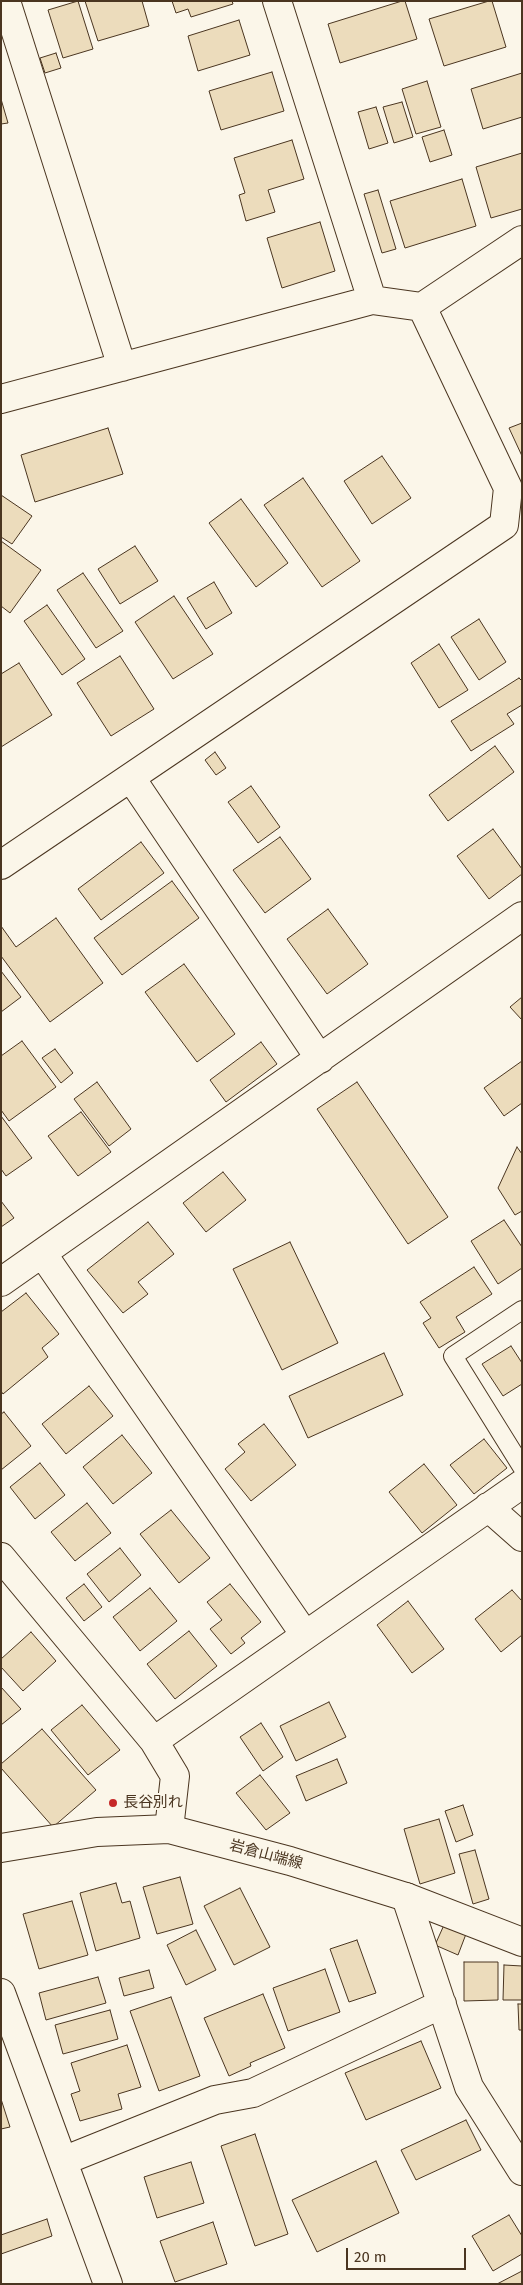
<!DOCTYPE html>
<html>
<head>
<meta charset="utf-8">
<style>
	body { margin:0 }
	#map { position:relative; width:523px; height:2285px; overflow:hidden; background:#fbf6e9; font-family:"Fira Sans",sans-serif }
	canvas { display:block }
	.frame { position:absolute; inset:0; border:2px solid #4a3520; pointer-events:none }
	.scale { position:absolute; left:346px; top:2248px; width:120px; height:22px; box-sizing:border-box; border:2px solid #4a3520; border-top:0; padding-left:6px; font-size:15px; line-height:18px; white-space:nowrap; color:#4a3520; -webkit-text-stroke:4px #fbf6e9; paint-order:stroke }
</style>
</head>
<body>
<div id="map">
<canvas width="523" height="2285"></canvas>
<div class="frame"></div>
<div class="scale">20 m</div>
</div>
<script>
const context = document.querySelector('canvas').getContext('2d');
context.lineJoin = 'round';
function paint(path, color) { context.fillStyle = color; context.fill(path, 'evenodd'); }
const toPath = rows => new Path2D(rows.map(r => 'M' + r).join(''));
function stroke(path, color, width, dash) { context.strokeStyle = color; context.lineWidth = width; context.lineCap = dash ? 'butt' : 'round'; context.setLineDash(dash || []); context.stroke(path); }
function write(font, color, halo, rows, align = 'center') {
  context.font = font + ' "Fira Sans","Noto Sans JP",sans-serif'; context.lineWidth = 4; context.setLineDash([]); context.textBaseline = 'middle'; context.strokeStyle = halo; context.fillStyle = color; for (const [text, x, y, turn = 0] of rows) {
    context.save(); context.translate(x, y); context.rotate((+turn || 0) * Math.PI / 180); context.textAlign = isNaN(turn) ? turn : align; if (halo) context.strokeText(text, 0, 0); context.fillText(text, 0, 0); context.restore();
  }
}
const building = toPath([
	[78,1,93,49,63,58,48,10,78,1],
	[85,1,142,1,149,26,98,41,85,1],
	[172,1,232,1,233,4,191,17,188,9,176,13,172,1],
	[402,1,405,1,417,39,340,63,328,24,402,1],
	[489,1,492,1,506,47,444,66,429,19,489,1],
	[239,20,250,55,198,71,188,36,239,20],
	[56,53,61,68,45,73,40,58,56,53],
	[272,72,284,111,221,130,209,91,272,72],
	[522,73,522,117,483,129,471,89,522,73],
	[427,81,441,127,416,134,402,89,427,81],
	[1,99,8,123,1,124,1,99],
	[402,102,413,137,394,143,383,107,402,102],
	[376,107,388,143,369,149,358,112,376,107],
	[444,130,452,155,430,162,422,137,444,130],
	[292,140,304,179,268,190,275,212,246,221,239,195,245,193,234,158,292,140],
	[522,153,522,209,491,218,476,167,522,153],
	[462,179,476,226,405,248,390,201,462,179],
	[378,190,396,249,382,253,364,194,378,190],
	[320,222,335,271,282,288,267,238,320,222],
	[522,423,522,456,509,428,522,423],
	[108,428,123,474,35,502,21,455,108,428],
	[382,456,411,498,372,524,344,481,382,456],
	[303,478,360,561,322,587,264,505,303,478],
	[1,495,32,516,12,544,1,537,1,495],
	[241,499,288,563,256,587,209,523,241,499],
	[1,541,41,570,10,613,1,606,1,541],
	[135,546,158,581,120,604,98,569,135,546],
	[83,573,123,631,96,648,57,590,83,573],
	[214,582,232,613,206,629,187,598,214,582],
	[174,596,213,654,173,679,135,622,174,596],
	[47,605,85,659,62,675,24,621,47,605],
	[479,619,506,662,479,680,451,637,479,619],
	[439,644,468,690,439,708,411,663,439,644],
	[120,656,154,709,111,736,77,683,120,656],
	[19,663,52,715,1,747,1,674,19,663],
	[519,678,522,681,522,705,507,714,514,724,471,751,451,721,519,678],
	[495,746,514,772,448,821,429,795,495,746],
	[215,752,226,768,216,775,205,760,215,752],
	[251,786,280,827,258,843,228,802,251,786],
	[493,829,522,869,522,874,489,899,457,856,493,829],
	[280,837,311,879,265,913,233,870,280,837],
	[141,842,164,873,101,920,78,889,141,842],
	[172,881,199,918,122,975,94,938,172,881],
	[328,909,368,964,327,994,287,939,328,909],
	[56,918,103,983,50,1022,1,956,1,926,16,947,56,918],
	[184,964,235,1034,197,1062,145,992,184,964],
	[1,971,21,997,1,1012,1,971],
	[522,997,522,1020,510,1007,522,997],
	[22,1041,56,1087,9,1121,1,1110,1,1056,22,1041],
	[261,1042,277,1064,226,1102,210,1080,261,1042],
	[55,1049,73,1073,61,1083,42,1058,55,1049],
	[522,1061,522,1103,504,1116,484,1088,522,1061],
	[97,1082,131,1129,109,1146,74,1099,97,1082],
	[357,1082,448,1217,408,1244,317,1109,357,1082],
	[81,1112,111,1152,78,1176,48,1136,81,1112],
	[1,1116,32,1158,6,1176,1,1169,1,1116],
	[517,1147,522,1154,522,1211,515,1215,498,1188,517,1147],
	[223,1172,246,1200,206,1232,183,1203,223,1172],
	[1,1201,14,1218,1,1227,1,1201],
	[504,1220,522,1247,522,1268,498,1284,471,1241,504,1220],
	[148,1222,174,1254,138,1282,148,1294,123,1313,87,1270,148,1222],
	[290,1242,338,1343,282,1370,233,1269,290,1242],
	[474,1267,492,1294,456,1317,465,1332,439,1348,423,1323,431,1318,420,1302,474,1267],
	[26,1293,59,1334,42,1348,48,1357,3,1394,1,1391,1,1312,26,1293],
	[511,1346,522,1363,522,1384,503,1396,482,1364,511,1346],
	[384,1353,403,1395,308,1438,289,1396,384,1353],
	[89,1386,113,1416,66,1454,42,1424,89,1386],
	[4,1412,31,1446,1,1470,1,1414,4,1412],
	[264,1424,296,1465,251,1501,225,1469,245,1452,238,1444,264,1424],
	[122,1435,152,1473,113,1504,83,1467,122,1435],
	[484,1439,507,1468,474,1494,450,1465,484,1439],
	[40,1463,65,1495,35,1519,10,1487,40,1463],
	[424,1464,457,1505,422,1533,389,1492,424,1464],
	[87,1503,111,1533,75,1561,51,1532,87,1503],
	[171,1510,210,1558,179,1583,140,1534,171,1510],
	[120,1548,141,1575,109,1602,87,1574,120,1548],
	[84,1584,102,1607,84,1621,66,1598,84,1584],
	[230,1584,261,1622,241,1638,245,1643,231,1654,210,1629,222,1620,207,1602,230,1584],
	[150,1588,177,1621,140,1651,113,1617,150,1588],
	[512,1590,522,1601,522,1635,501,1652,475,1619,512,1590],
	[408,1601,444,1649,412,1673,377,1625,408,1601],
	[189,1631,217,1666,175,1699,147,1664,189,1631],
	[31,1632,56,1661,23,1691,1,1667,1,1659,31,1632],
	[1,1687,21,1709,1,1725,1,1687],
	[329,1702,346,1737,296,1761,280,1726,329,1702],
	[82,1705,120,1750,88,1775,51,1730,82,1705],
	[261,1723,283,1757,263,1771,240,1737,261,1723],
	[42,1729,96,1790,53,1827,1,1768,1,1764,42,1729],
	[337,1759,347,1783,306,1801,296,1776,337,1759],
	[260,1775,290,1813,266,1830,236,1793,260,1775],
	[463,1805,473,1835,456,1842,445,1811,463,1805],
	[439,1819,455,1873,420,1884,404,1829,439,1819],
	[475,1850,489,1899,473,1904,459,1854,475,1850],
	[180,1877,193,1924,157,1934,143,1887,180,1877],
	[116,1883,122,1903,130,1901,140,1938,96,1951,80,1893,116,1883],
	[240,1888,270,1947,234,1965,204,1906,240,1888],
	[72,1901,88,1955,39,1969,23,1914,72,1901],
	[444,1925,466,1934,458,1955,435,1945,444,1925],
	[196,1930,216,1970,186,1985,167,1945,196,1930],
	[357,1940,376,1993,349,2002,330,1949,357,1940],
	[464,1962,498,1962,498,2000,464,2001,464,1962],
	[504,1965,522,1966,522,2000,503,2000,504,1965],
	[325,1969,340,2012,288,2031,273,1988,325,1969],
	[149,1970,154,1988,124,1996,119,1978,149,1970],
	[98,1977,106,2003,46,2020,39,1993,98,1977],
	[263,1994,285,2048,250,2063,251,2066,229,2076,204,2018,263,1994],
	[171,1997,200,2076,159,2091,130,2011,171,1997],
	[518,2004,522,2004,522,2030,519,2030,518,2004],
	[110,2010,118,2039,63,2054,55,2025,110,2010],
	[421,2041,441,2088,366,2120,345,2073,421,2041],
	[127,2045,141,2087,118,2094,122,2109,80,2121,71,2094,80,2091,71,2063,127,2045],
	[1,2099,10,2127,1,2129,1,2099],
	[466,2120,481,2150,416,2180,401,2150,466,2120],
	[255,2134,288,2234,255,2246,221,2146,255,2134],
	[376,2161,399,2213,317,2252,292,2200,376,2161],
	[191,2162,204,2203,157,2218,144,2177,191,2162],
	[509,2215,522,2236,522,2254,493,2271,472,2236,509,2215],
	[47,2219,52,2236,1,2254,1,2235,47,2219],
	[213,2222,227,2264,175,2282,160,2241,213,2222],
	[522,2271,522,2284,497,2284,522,2271]
]);
const lane = toPath([
	[522,1310,453,1356,522,1467]
]);
const street = toPath([
	[6,1,122,367],
	[277,1,372,300],
	[1,399,372,300,422,307,522,240],
	[131,778,320,1059],
	[1,865,504,525,508,488,422,307],
	[42,1253,305,1635],
	[1,1282,522,916],
	[488,1507,522,1537],
	[1,1557,154,1741,175,1776,169,1829],
	[154,1741,522,1484],
	[406,1897,469,2087,522,2171],
	[1,1993,108,2284],
	[63,2161,215,2100,253,2093,442,2004]
]);
const secondary = toPath([
	[1,1848,97,1832,169,1829,290,1861,406,1897,522,1942]
]);
const markers = [
	[113,1803,5,"#c62828"]
];
const poiNames = [
	["長谷別れ",123,1803]
];
const streetNames = [
	["岩倉山端線",266,1855,15]
];
paint(building, '#ecdcbc');
stroke(building, '#4a3520', 1);
stroke(lane, '#4a3520', 20);
stroke(street, '#4a3520', 30);
stroke(secondary, '#4a3520', 30);
stroke(lane, '#fbf6e9', 18);
stroke(street, '#fbf6e9', 28);
stroke(secondary, '#fbf6e9', 28);
for (const [x, y, r, color] of markers) { const dot = new Path2D(); dot.arc(x, y, r, 0, 2 * Math.PI); context.fillStyle = color; context.fill(dot); stroke(dot, '#fbf6e9', 2); }
write('15px', '#4a3520', '#fbf6e9', poiNames, 'left');
write('15px', '#4a3520', '#fbf6e9', streetNames);
</script>
</body>
</html>
